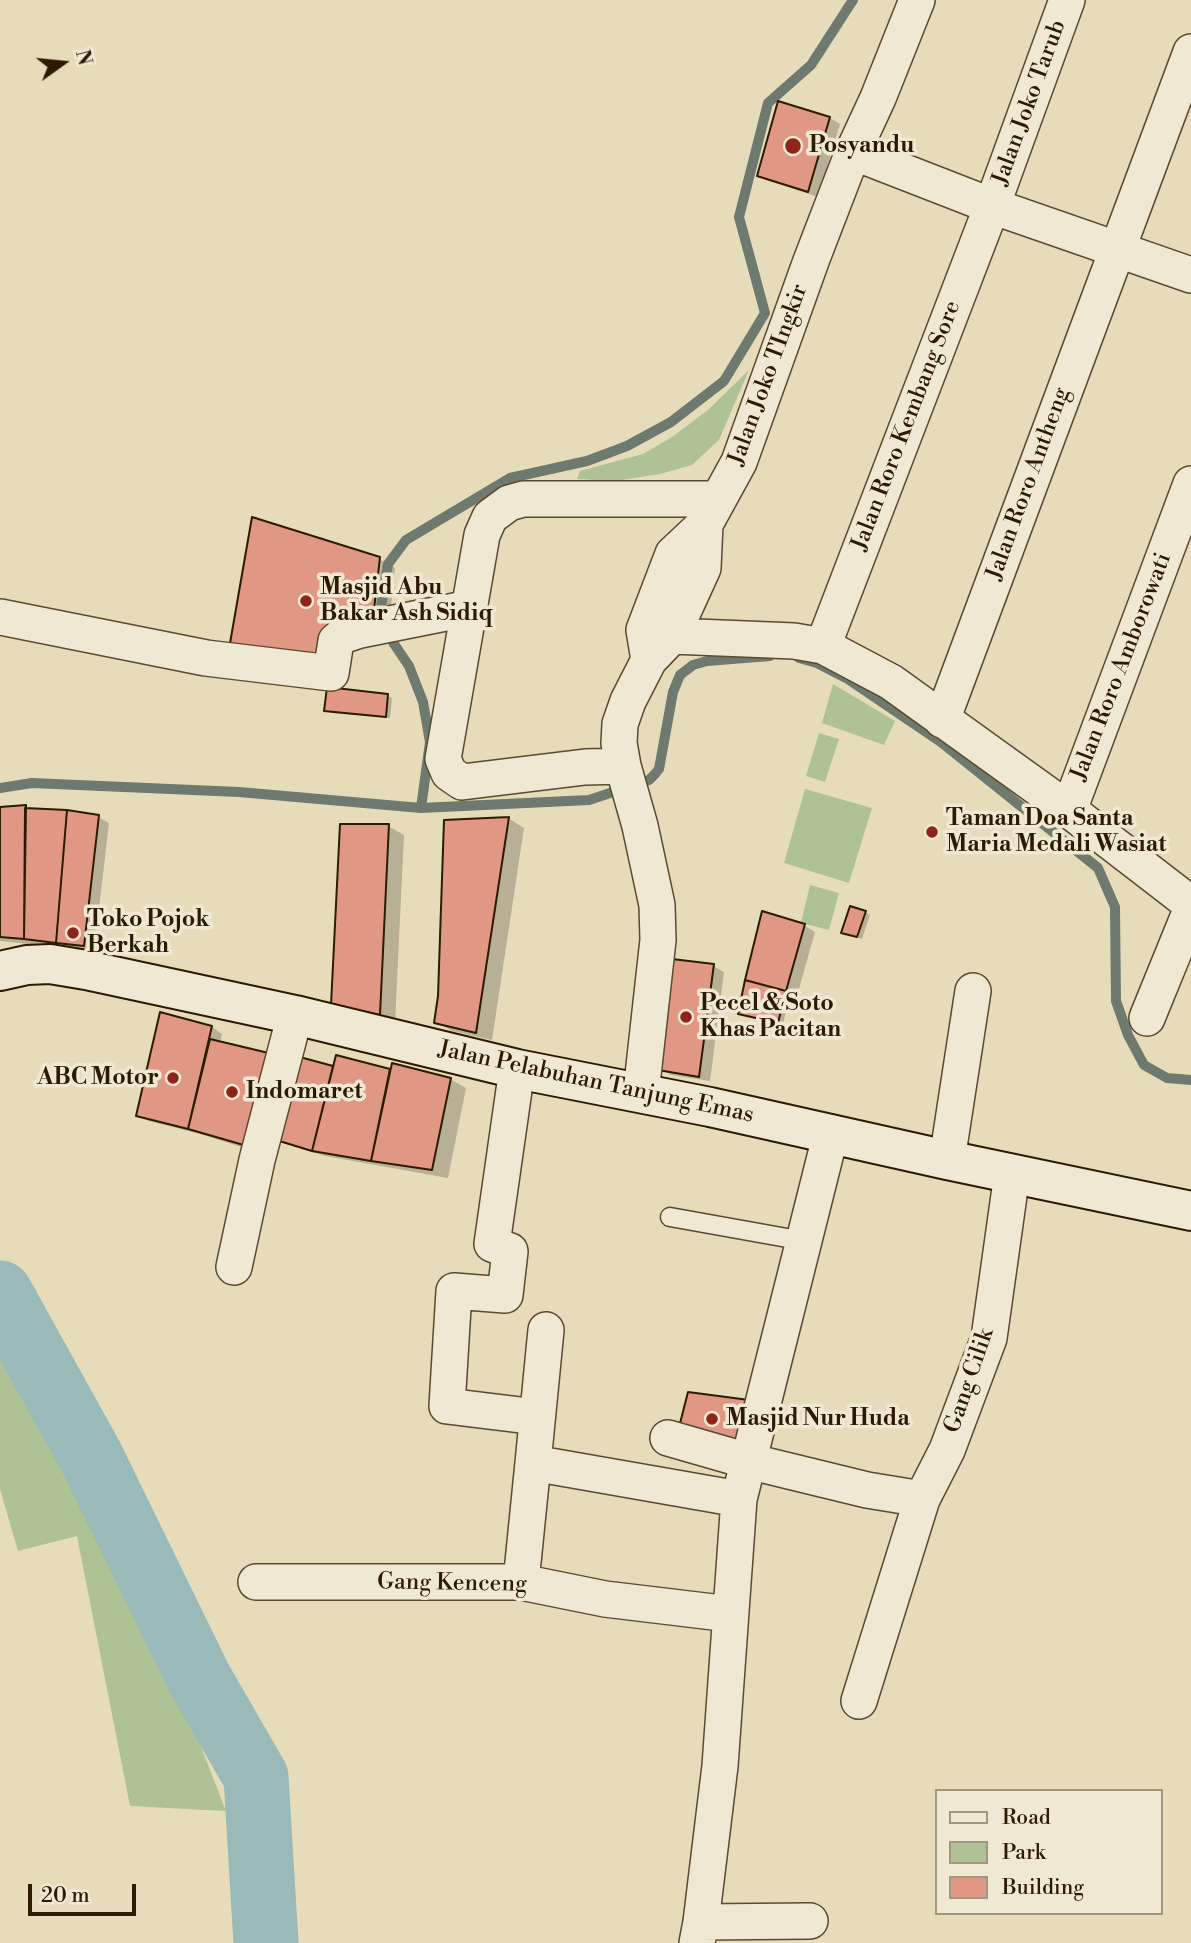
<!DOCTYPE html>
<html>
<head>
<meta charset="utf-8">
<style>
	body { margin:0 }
	#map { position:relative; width:1191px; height:1943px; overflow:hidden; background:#e6dcba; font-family:"Libre Bodoni",serif }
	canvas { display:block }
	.legend { position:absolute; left:935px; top:1789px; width:228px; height:126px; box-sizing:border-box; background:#efe8d2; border:2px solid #a1967e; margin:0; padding:9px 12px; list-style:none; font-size:21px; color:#2c1a01 }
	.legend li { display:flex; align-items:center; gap:14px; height:35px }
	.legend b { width:35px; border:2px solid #a1967e }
	.north { position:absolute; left:28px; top:28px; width:70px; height:70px; -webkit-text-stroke:5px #efe8d2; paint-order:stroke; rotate:75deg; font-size:19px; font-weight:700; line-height:28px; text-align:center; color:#2c1a01 }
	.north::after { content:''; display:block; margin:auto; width:24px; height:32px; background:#2c1a01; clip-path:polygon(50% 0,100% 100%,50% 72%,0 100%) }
	.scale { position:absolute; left:28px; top:1884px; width:108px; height:32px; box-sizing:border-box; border:4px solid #2c1a01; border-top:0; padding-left:9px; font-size:21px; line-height:24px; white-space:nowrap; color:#2c1a01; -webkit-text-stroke:5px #efe8d2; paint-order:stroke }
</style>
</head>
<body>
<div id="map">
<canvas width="1191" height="1943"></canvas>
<ul class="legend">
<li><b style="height:9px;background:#efe8d2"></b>Road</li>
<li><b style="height:19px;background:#aec295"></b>Park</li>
<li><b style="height:19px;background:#e09885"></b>Building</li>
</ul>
<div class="north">N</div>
<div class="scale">20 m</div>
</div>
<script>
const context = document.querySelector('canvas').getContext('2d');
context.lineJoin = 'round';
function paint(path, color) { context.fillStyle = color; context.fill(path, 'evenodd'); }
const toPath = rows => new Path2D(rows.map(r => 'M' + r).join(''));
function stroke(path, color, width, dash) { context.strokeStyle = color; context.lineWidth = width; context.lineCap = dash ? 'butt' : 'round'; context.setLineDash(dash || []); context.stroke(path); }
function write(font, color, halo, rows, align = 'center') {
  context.font = font + ' "Libre Bodoni",serif'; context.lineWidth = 7; context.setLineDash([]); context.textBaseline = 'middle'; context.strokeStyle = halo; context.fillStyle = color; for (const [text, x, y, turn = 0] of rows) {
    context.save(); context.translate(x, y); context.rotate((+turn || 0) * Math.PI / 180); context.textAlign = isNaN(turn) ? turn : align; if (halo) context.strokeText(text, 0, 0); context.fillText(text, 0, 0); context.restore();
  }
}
const green = toPath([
	[749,370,719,440,692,465,660,474,615,481,577,479,580,471,643,454,672,437,708,410],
	[833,684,895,721,884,745,822,723],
	[819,733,839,739,825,782,806,776],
	[805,789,872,808,849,883,784,863],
	[810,885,839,893,829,930,801,923],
	[0,1353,173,1675,226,1811,130,1806,77,1536,18,1551,0,1489]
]);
const shadow = toPath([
	[830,118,840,124,818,197,770,181,759,175],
	[379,559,395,568,388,635,247,657],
	[387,696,392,698,390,718,331,713,326,710],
	[25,807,31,810,98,817,109,823,94,951,0,941,0,809],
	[508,818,524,828,492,1040,452,1031,436,1022],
	[388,826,404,835,395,1023,349,1013],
	[865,912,870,915,862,939,843,933],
	[805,926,815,932,797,996,790,994,783,1024,745,1015],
	[713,966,724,972,710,1081,671,1075,660,1069],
	[161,1014,212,1027,222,1034,220,1043,270,1156,200,1134,149,1121,138,1115],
	[298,1058,334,1068,389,1071,450,1079,466,1088,448,1178,325,1156,289,1145,278,1139]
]);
const stream = toPath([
	[799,658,817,663,848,679,941,742,1098,868,1115,907,1116,1001,1128,1035,1144,1065,1167,1078,1191,1080],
	[0,788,32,783,239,792,421,808,589,800,649,780,655,774,659,769,673,692,680,675,693,665,707,661,770,656],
	[421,808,430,742,423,702,409,666,388,635,381,607,388,564,406,540,510,478,587,461,627,446,671,422,724,381,765,313,739,217,768,103,811,65,853,0]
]);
const river = toPath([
	[0,1293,91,1457,200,1680,256,1777,266,1943]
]);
const building = toPath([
	[778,101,830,117,808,192,757,176,778,101],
	[252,517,380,557,372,627,336,619,327,665,229,649,252,517],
	[327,687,388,694,386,717,324,711,327,687],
	[26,805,24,939,0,937,0,807,26,805],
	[25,808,67,810,56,943,24,939,25,808],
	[67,810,99,815,84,946,56,943,67,810],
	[509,817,476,1033,434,1023,438,996,444,820,509,817],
	[340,824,389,824,380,1015,331,1005,340,824],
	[850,906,866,911,857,937,841,933,850,906],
	[762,911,805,924,786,991,745,980,762,911],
	[672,959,714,964,699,1077,658,1070,672,959],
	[745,980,786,991,778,1023,738,1014,745,980],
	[160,1012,212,1026,188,1129,136,1116,160,1012],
	[210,1039,277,1055,254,1148,188,1129,210,1039],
	[336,1055,390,1069,371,1161,312,1151,336,1055],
	[296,1056,333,1066,312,1151,276,1140,296,1056],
	[392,1063,451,1078,432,1170,371,1161,392,1063],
	[688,1392,749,1400,735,1453,676,1439,688,1392]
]);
const lane = toPath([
	[670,1217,804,1241]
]);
const street = toPath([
	[853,152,992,206,1191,275],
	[0,617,206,658,331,673,336,641,342,636,360,630,470,608],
	[644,630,672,636,794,641,823,646,891,682,1069,810,1191,904],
	[823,646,992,206,1067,0],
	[649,660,644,630,673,554,705,524,739,462,811,261,853,152,878,98,917,0],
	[942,720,1191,52],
	[623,766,585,767,462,782,449,773,443,759,482,535,490,517,509,503,523,499,718,499],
	[1069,810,1191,484],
	[1147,1018,1191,910],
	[517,1069,492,1244,510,1251,505,1295,454,1291,447,1406,537,1417],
	[641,1093,658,940,657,905,640,826,623,766,619,743,620,724,628,701,649,660,672,636,703,568,705,524],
	[947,1160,973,991],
	[234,1267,257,1160,295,1015],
	[546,1330,533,1463,739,1499],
	[668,1438,748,1461,867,1490,922,1499,859,1701],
	[922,1499,947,1450,989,1338,1012,1174],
	[256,1582,521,1582,605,1599,730,1614],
	[521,1582,533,1463],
	[701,1922,810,1921],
	[697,1943,701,1922,720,1766,739,1499,831,1133]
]);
const secondary = toPath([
	[0,971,27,965,50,964,86,970,295,1015,517,1069,710,1107,947,1160,1191,1211]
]);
const markers = [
	[793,146,9,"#8f2418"],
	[306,601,7,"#8f2418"],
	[932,832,7,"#8f2418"],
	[73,933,7,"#8f2418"],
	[686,1017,7,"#8f2418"],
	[173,1078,7,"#8f2418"],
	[232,1092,7,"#8f2418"],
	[712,1419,7,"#8f2418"]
];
const streetNames = [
	["Jalan Joko Tarub",1030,103,-70],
	["Jalan Joko TIngkir",769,375,-70],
	["Jalan Roro Kembang Sore",907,426,-69],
	["Jalan Roro Antheng",1029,484,-70],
	["Jalan Roro Amborowati",1122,667,-69],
	["Jalan Pelabuhan Tanjung Emas",596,1083,12],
	["Gang Cilik",970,1381,-71],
	["Gang Kenceng",452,1584,1]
];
const poiNames = [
	["Posyandu",809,146],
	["Masjid Abu",320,588],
	["Bakar Ash Sidiq",320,614],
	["Taman Doa Santa",946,819],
	["Maria Medali Wasiat",946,845],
	["Toko Pojok",87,920],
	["Berkah",87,946],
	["Pecel & Soto",700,1004],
	["Khas Pacitan",700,1030],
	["ABC Motor",159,1078,"right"],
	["Indomaret",246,1092],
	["Masjid Nur Huda",726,1419]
];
paint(green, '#aec295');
paint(shadow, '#0003');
stroke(stream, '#6e796f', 10);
stroke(river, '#9ab9b9', 65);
paint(building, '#e09885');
stroke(building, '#2c1a01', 2);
stroke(lane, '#5a4a2f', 21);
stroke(street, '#5a4a2f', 38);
stroke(secondary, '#2c1a01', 42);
stroke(lane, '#efe8d2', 18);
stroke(street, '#efe8d2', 35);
stroke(secondary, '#efe8d2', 38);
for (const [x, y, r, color] of markers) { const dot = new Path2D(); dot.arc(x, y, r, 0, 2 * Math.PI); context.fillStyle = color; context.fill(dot); stroke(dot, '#efe8d2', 2.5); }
write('23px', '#2c1a01', '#efe8d2', streetNames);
write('bold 23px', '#2c1a01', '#efe8d2', poiNames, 'left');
</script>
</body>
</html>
